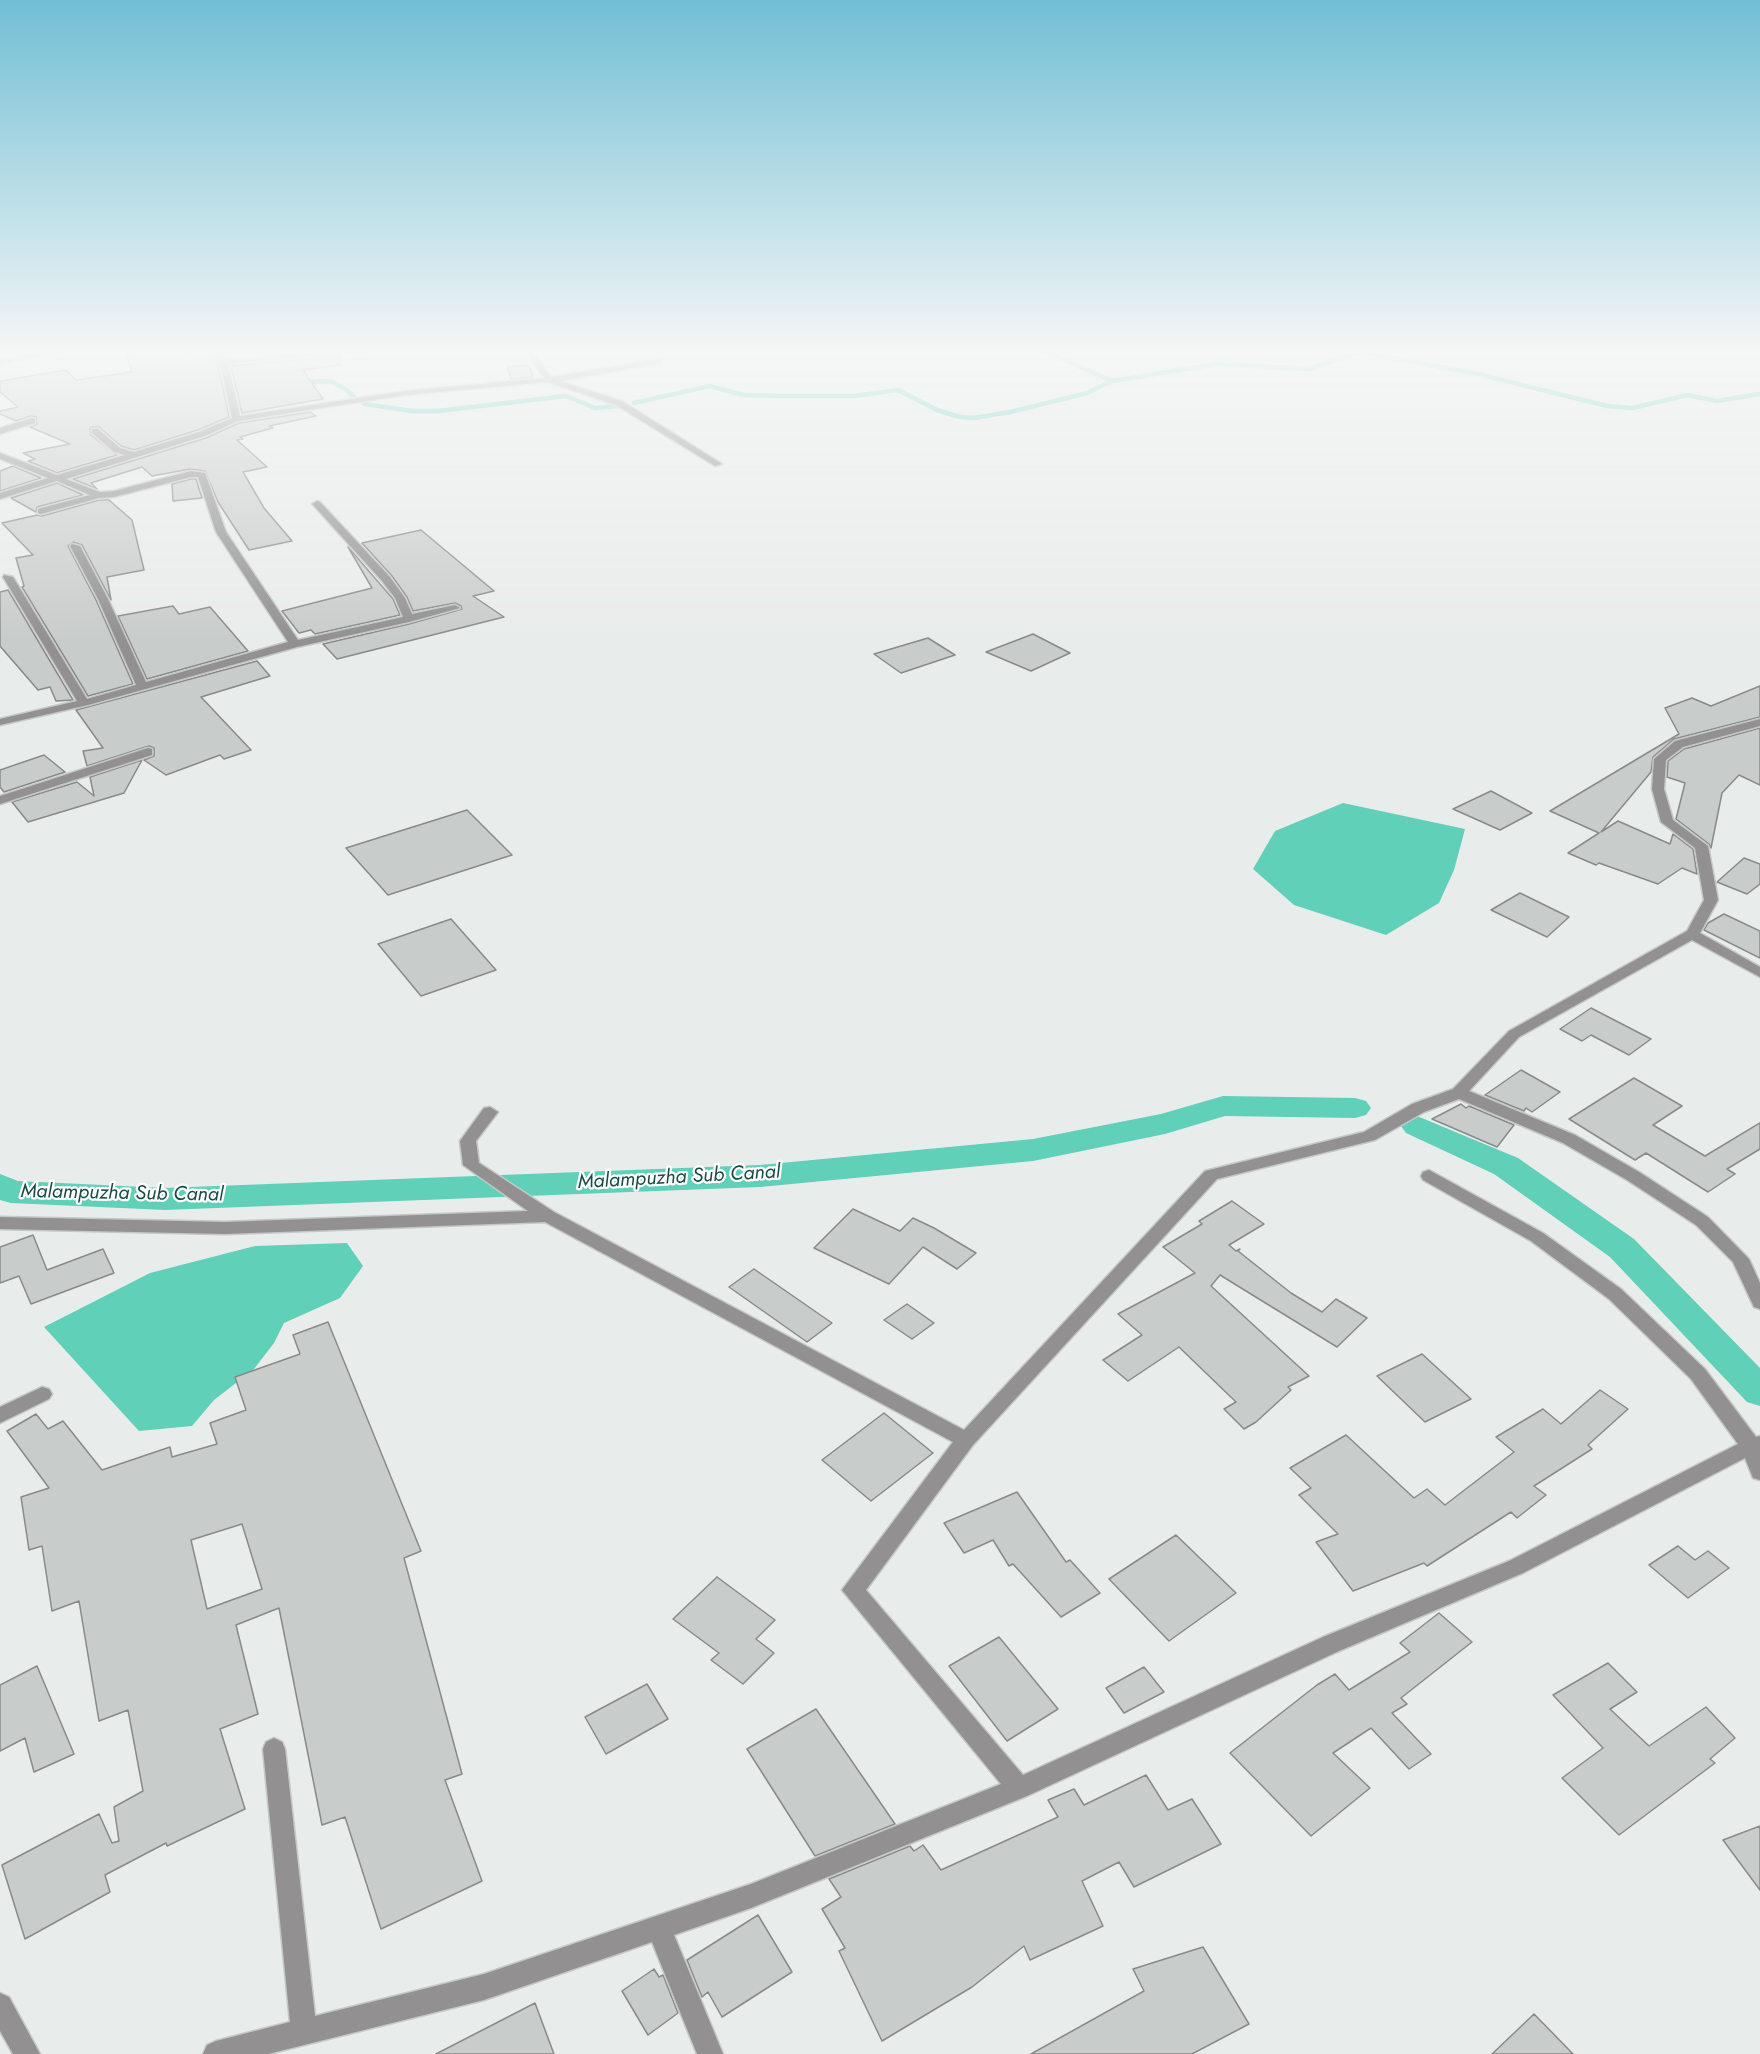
<!DOCTYPE html>
<html>
<head>
<meta charset="utf-8">
<style>
	body { margin:0 }
	canvas { display:block; background:#e8eceb }
</style>
</head>
<body>
<canvas width="1760" height="2054"></canvas>
<script>
const context = document.querySelector('canvas').getContext('2d');
context.lineJoin = 'round';
function paint(path, color) { context.fillStyle = color; context.fill(path, 'evenodd'); }
const toPath = rows => new Path2D(rows.map(r => 'M' + r).join(''));
function stroke(path, color, width, dash) { context.strokeStyle = color; context.lineWidth = width; context.lineCap = dash ? 'butt' : 'round'; context.setLineDash(dash || []); context.stroke(path); }
function write(font, color, halo, rows, align = 'center') {
  context.font = font + ' Jost,sans-serif'; context.lineWidth = 4.5; context.setLineDash([]); context.textBaseline = 'middle'; context.strokeStyle = halo; context.fillStyle = color; for (const [text, x, y, turn = 0] of rows) {
    context.save(); context.translate(x, y); context.rotate((+turn || 0) * Math.PI / 180); context.textAlign = isNaN(turn) ? turn : align; if (halo) context.strokeText(text, 0, 0); context.fillText(text, 0, 0); context.restore();
  }
}
const water = toPath([
	[1343,803,1465,829,1454,870,1439,903,1386,935,1294,905,1253,869,1275,831],
	[347,1243,363,1266,340,1298,284,1323,274,1343,254,1369,214,1400,192,1426,139,1431,44,1327,150,1273,255,1246]
]);
const stream = toPath([
	[1044,351,1112,381],
	[299,382,330,381,347,390,355,398],
	[634,403,710,386,743,395,780,396,854,396,898,390,937,410,960,417,974,418,1010,412,1087,393,1112,381,1217,364,1309,369,1359,352,1478,374,1607,406,1633,408,1687,395,1717,401,1760,394],
	[364,404,412,411,438,411,566,396,595,408,618,406]
]);
const canal = toPath([
	[1223,1096,1355,1098,1366,1101,1371,1108,1366,1115,1355,1118,1225,1116,1165,1134,1033,1161,760,1187,165,1210,11,1203,0,1200,0,1174,18,1181,165,1188,760,1165,1033,1139,1161,1114,1223,1096],
	[1417,1116,1518,1158,1634,1239,1760,1368,1760,1406,1747,1402,1610,1257,1494,1174,1406,1133,1401,1126,1406,1119,1417,1116]
]);
const building = toPath([
	[152,351,185,351,187,353,204,351,218,364,229,417,198,430,134,450,121,446,99,427,92,427,90,429,91,435,117,455,57,473,28,461,35,459,23,453,70,444,30,427,37,424,36,417,31,416,16,421,0,414,0,411,18,407,0,392,0,381,66,370,76,380,132,372,126,354,152,351],
	[340,356,340,365,303,370,323,399,242,413,231,366,340,356],
	[529,365,533,377,511,379,507,367,529,365],
	[310,412,316,416,269,426,273,428,240,437,243,439,237,440,267,467,243,472,264,508,292,541,249,550,218,502,205,471,190,469,152,476,142,467,91,483,97,489,73,479,206,438,239,423,310,412],
	[13,466,41,478,0,491,0,471,13,466],
	[191,479,196,479,202,498,173,501,172,484,191,479],
	[57,483,83,495,37,507,36,512,11,498,57,483],
	[99,500,109,500,132,520,144,570,107,577,111,600,82,545,73,542,68,546,96,600,133,684,88,696,22,587,24,586,16,558,33,555,2,523,37,515,42,516,99,500],
	[421,530,494,591,473,596,504,617,337,659,323,644,409,624,462,609,461,606,455,603,413,611,407,597,392,576,362,543,421,530],
	[348,547,393,599,400,615,315,634,311,630,299,633,282,611,372,588,348,547],
	[8,590,73,700,56,701,50,687,38,690,0,646,0,592,8,590],
	[173,606,179,614,210,607,248,651,147,679,118,616,173,606],
	[1033,634,1070,653,1031,671,986,652,1033,634],
	[928,638,955,655,901,673,874,654,928,638],
	[257,661,270,676,201,697,251,750,224,759,220,755,166,775,144,760,154,756,154,748,149,746,87,766,83,751,103,748,76,710,257,661],
	[1760,686,1760,717,1674,739,1653,757,1651,772,1601,832,1618,821,1670,844,1673,834,1693,849,1697,874,1682,868,1658,884,1599,863,1596,865,1568,853,1599,833,1550,811,1679,734,1665,708,1692,698,1711,706,1760,686],
	[1760,728,1760,785,1739,775,1722,793,1711,848,1709,844,1676,819,1685,783,1667,777,1668,761,1684,749,1760,728],
	[44,755,65,772,4,792,0,787,0,770,44,755],
	[142,760,124,793,28,822,12,802,77,782,94,796,90,777,142,760],
	[1491,791,1532,813,1500,830,1453,809,1491,791],
	[467,810,512,855,388,895,346,848,467,810],
	[1744,858,1760,864,1760,884,1747,894,1717,882,1744,858],
	[1520,893,1569,917,1547,937,1491,910,1520,893],
	[1724,914,1760,931,1760,958,1704,930,1708,923,1724,914],
	[451,919,496,970,421,996,378,944,451,919],
	[1591,1008,1651,1039,1629,1055,1591,1035,1582,1041,1560,1029,1591,1008],
	[1521,1070,1560,1092,1532,1112,1526,1108,1524,1111,1485,1095,1521,1070],
	[1634,1078,1682,1106,1653,1125,1705,1156,1760,1123,1760,1149,1727,1169,1735,1174,1708,1192,1646,1153,1635,1160,1569,1119,1634,1078],
	[1461,1104,1466,1108,1469,1106,1514,1125,1497,1147,1432,1119,1461,1104],
	[1232,1201,1264,1224,1229,1245,1236,1251,1240,1249,1238,1251,1291,1293,1322,1312,1336,1299,1367,1318,1337,1347,1220,1275,1211,1286,1309,1376,1288,1387,1291,1390,1256,1422,1244,1429,1224,1409,1236,1402,1179,1347,1128,1381,1103,1360,1142,1335,1118,1314,1195,1273,1163,1247,1202,1224,1199,1221,1232,1201],
	[853,1209,900,1231,913,1218,934,1228,976,1253,957,1269,923,1247,889,1284,814,1248,853,1209],
	[33,1235,47,1270,103,1249,114,1273,31,1304,19,1276,0,1283,0,1247,33,1235],
	[754,1269,832,1323,807,1342,729,1287,754,1269],
	[907,1304,934,1323,912,1339,884,1320,907,1304],
	[328,1322,421,1551,404,1558,462,1774,445,1780,482,1881,381,1929,345,1817,322,1825,279,1608,236,1625,258,1714,220,1729,245,1809,167,1846,166,1843,105,1875,110,1892,25,1939,2,1865,99,1814,112,1843,119,1841,114,1807,143,1791,128,1710,99,1721,79,1601,52,1611,42,1546,29,1550,21,1497,49,1488,7,1431,36,1414,48,1429,63,1421,102,1470,170,1447,172,1457,217,1444,210,1423,246,1410,235,1377,300,1354,293,1335,328,1322],
	[242,1524,262,1589,207,1609,191,1540,242,1524],
	[1422,1354,1471,1399,1425,1422,1377,1376,1422,1354],
	[1600,1390,1628,1409,1588,1445,1592,1449,1534,1486,1546,1495,1517,1518,1511,1512,1427,1566,1424,1563,1353,1591,1316,1542,1338,1534,1299,1495,1311,1488,1290,1468,1346,1435,1414,1498,1427,1489,1445,1505,1514,1452,1496,1437,1543,1409,1561,1424,1600,1390],
	[884,1413,933,1453,871,1501,822,1460,884,1413],
	[1017,1492,1066,1562,1070,1560,1100,1593,1061,1617,1013,1564,1009,1566,993,1540,964,1553,944,1523,1017,1492],
	[1176,1535,1236,1593,1169,1641,1109,1579,1176,1535],
	[1678,1546,1695,1560,1708,1551,1729,1568,1688,1598,1649,1565,1678,1546],
	[717,1577,775,1620,756,1639,774,1653,743,1684,711,1660,719,1653,673,1619,717,1577],
	[1439,1613,1472,1642,1401,1698,1407,1704,1392,1713,1431,1754,1409,1769,1371,1728,1333,1753,1370,1788,1311,1836,1230,1753,1317,1685,1335,1674,1349,1690,1410,1652,1400,1643,1439,1613],
	[999,1637,1058,1709,1007,1741,949,1666,999,1637],
	[1608,1663,1637,1692,1610,1709,1649,1746,1706,1707,1735,1738,1710,1759,1715,1763,1619,1835,1562,1778,1603,1748,1553,1695,1608,1663],
	[37,1666,74,1754,34,1772,25,1738,0,1751,0,1685,37,1666],
	[1144,1667,1164,1692,1124,1713,1106,1688,1144,1667],
	[647,1684,668,1719,606,1754,585,1717,647,1684],
	[816,1709,895,1824,815,1856,747,1749,816,1709],
	[1146,1775,1168,1810,1192,1799,1221,1844,1134,1887,1119,1862,1082,1881,1103,1926,1030,1960,1024,1946,972,1987,882,2041,839,1951,845,1948,822,1909,841,1897,829,1879,910,1846,914,1851,923,1845,941,1870,1058,1817,1048,1800,1074,1789,1084,1805,1146,1775],
	[1760,1826,1760,1890,1723,1840,1760,1826],
	[758,1915,792,1972,722,2017,708,1992,702,1997,687,1960,758,1915],
	[1203,1947,1249,2024,1192,2054,1031,2054,1144,1991,1133,1969,1203,1947],
	[654,1969,659,1977,663,1975,678,2013,648,2035,622,1991,654,1969],
	[535,2003,554,2054,436,2054,535,2003],
	[1534,2014,1573,2054,1492,2054,1534,2014]
]);
const minor = toPath([
	[208,351,217,351,226,360,333,351,369,351,228,364,240,416,405,391,544,378,525,351,533,351,551,377,658,359,661,359,661,363,560,381,622,401,722,464,715,466,616,405,548,382,405,395,238,421,205,436,66,479,100,492,114,491,191,471,205,473,226,532,298,640,403,617,395,598,382,581,314,506,312,504,317,501,320,502,390,577,405,598,412,614,455,605,460,608,409,622,297,647,88,705,0,725,0,719,77,701,3,577,4,575,13,577,87,699,136,685,98,599,70,546,72,544,80,546,108,599,146,682,288,642,216,532,198,477,191,477,114,497,99,498,41,514,38,513,38,509,90,495,57,481,0,499,0,493,48,478,0,459,0,453,57,475,125,455,114,452,92,433,92,429,98,429,120,448,134,452,199,432,232,418,220,363,208,351],
	[32,418,35,419,35,423,0,434,0,428,32,418],
	[1760,719,1760,726,1683,747,1666,760,1664,789,1673,820,1708,846,1718,900,1700,933,1760,967,1760,977,1692,940,1519,1037,1469,1091,1575,1135,1639,1172,1708,1217,1749,1259,1760,1283,1760,1309,1754,1307,1733,1262,1696,1225,1627,1180,1563,1143,1459,1099,1424,1112,1375,1140,1217,1179,973,1445,866,1590,1023,1775,1323,1637,1509,1561,1738,1444,1691,1379,1609,1299,1531,1241,1423,1180,1421,1176,1423,1172,1429,1170,1543,1233,1621,1289,1705,1369,1756,1437,1760,1436,1760,1480,1753,1478,1745,1458,1523,1573,1339,1651,1027,1796,751,1908,674,1935,723,2054,697,2054,652,1942,484,2000,268,2054,203,2054,207,2045,216,2041,290,2022,263,1749,266,1742,274,1738,282,1742,285,1749,315,2016,484,1974,751,1884,1001,1784,842,1590,953,1442,545,1222,225,1234,0,1229,0,1217,225,1222,528,1211,463,1165,460,1141,484,1108,490,1107,498,1112,476,1141,479,1163,554,1212,964,1430,1205,1171,1364,1132,1412,1104,1453,1089,1509,1031,1687,931,1704,900,1695,848,1661,822,1652,789,1654,759,1675,741,1760,719],
	[148,748,152,749,152,755,0,804,0,796,148,748],
	[42,1387,49,1389,52,1394,49,1399,0,1423,0,1407,42,1387],
	[0,1993,9,1997,40,2054,13,2054,0,2031,0,1993]
]);
const tertiary = toPath([
	[48,351,66,351,0,364,0,360,48,351]
]);
const waterNames = [
	["Malampuzha Sub Canal",679,1178,-3],
	["Malampuzha Sub Canal",122,1194,1]
];
paint(water, '#60d0b9');
stroke(stream, '#60d0b9', 4.5);
paint(canal, '#60d0b9');
paint(building, '#c8cccb');
stroke(building, '#888b8a', 1.5);
stroke(minor, '#c4c8c7', 3);
stroke(tertiary, '#c4c8c7', 3);
paint(minor, '#929090');
paint(tertiary, '#929090');
const sky = context.createLinearGradient(0, 0, 0, 639);
sky.addColorStop(0, '#71bfd5');
sky.addColorStop(0.55, '#f5f6f6');
sky.addColorStop(1, '#f5f6f600');
context.fillStyle = sky;
context.fillRect(0, 0, 1760, 639);
write('italic 20px', '#1a4b41', '#fff', waterNames);
</script>
</body>
</html>
